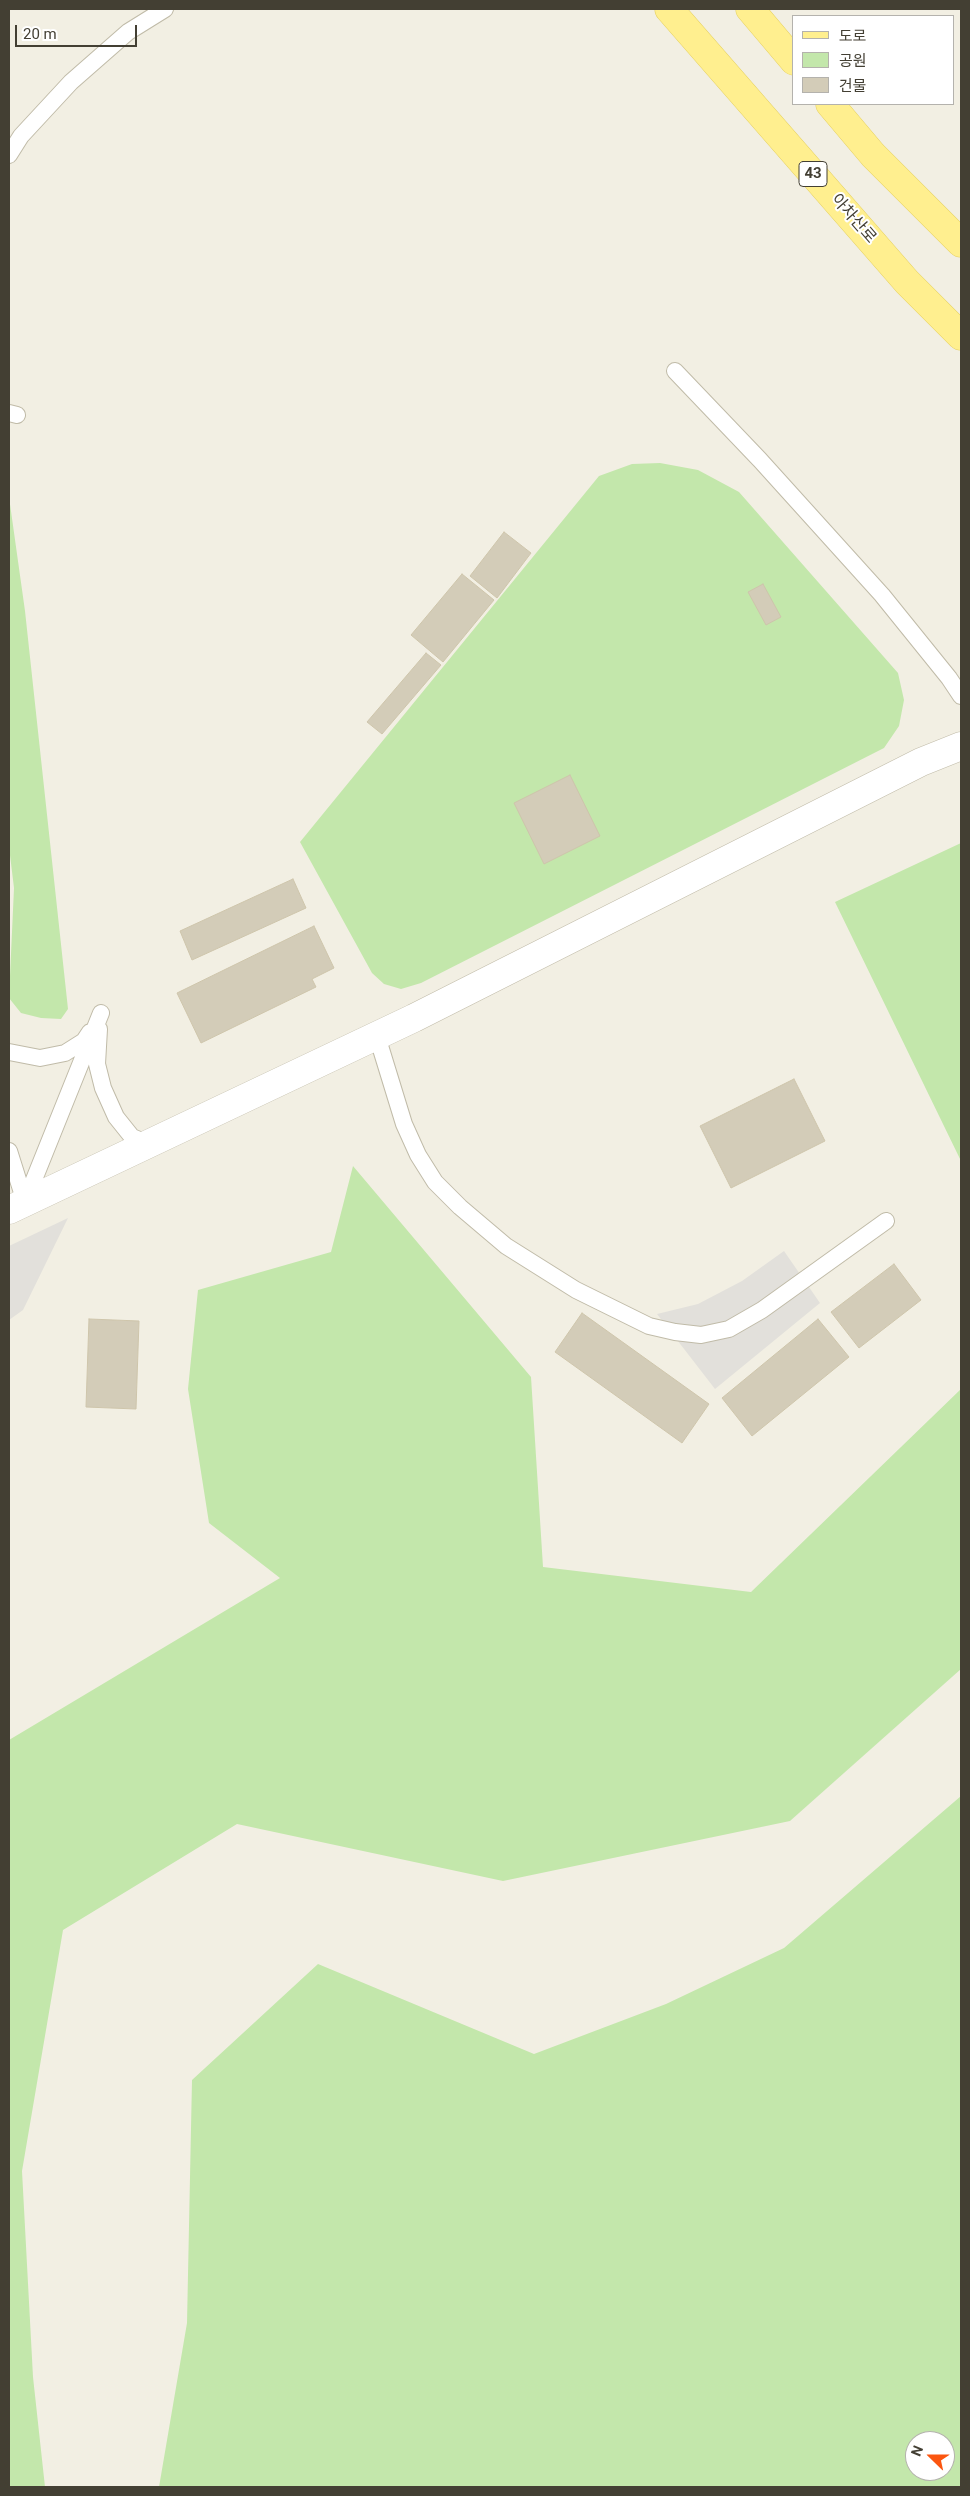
<!DOCTYPE html>
<html>
<head>
<meta charset="utf-8">
<style>
	body { margin:0 }
	#map { position:relative; width:970px; height:2496px; overflow:hidden; background:#f2efe3; font-family:Roboto,"Noto Sans KR",sans-serif }
	canvas { display:block }
	.frame { position:absolute; inset:0; border:10px solid #433f33; pointer-events:none }
	.legend { position:absolute; left:792px; top:15px; width:162px; height:90px; box-sizing:border-box; background:#fff; border:1px solid #b4b2ad; margin:0; padding:6px 9px; list-style:none; font-size:15px; color:#433f33 }
	.legend li { display:flex; align-items:center; gap:10px; height:25px }
	.legend b { width:25px; border:1px solid #b4b2ad }
	.north { position:absolute; left:905px; top:2431px; width:50px; height:50px; box-sizing:border-box; background:#fff; border:1px solid #b4b2ad; border-radius:50%; rotate:292deg; font-size:14px; font-weight:700; line-height:20px; text-align:center; color:#433f33 }
	.north::after { content:''; display:block; margin:auto; width:18px; height:22px; background:#fb5610; clip-path:polygon(50% 0,100% 100%,50% 72%,0 100%) }
	.scale { position:absolute; left:15px; top:25px; width:122px; height:22px; box-sizing:border-box; border:2px solid #433f33; border-top:0; padding-left:6px; font-size:15px; line-height:18px; white-space:nowrap; color:#433f33; -webkit-text-stroke:4px #fff; paint-order:stroke }
</style>
</head>
<body>
<div id="map">
<canvas width="970" height="2496"></canvas>
<div class="frame"></div>
<ul class="legend">
<li><b style="height:6px;background:#ffef8f"></b>도로</li>
<li><b style="height:14px;background:#c3e7ab"></b>공원</li>
<li><b style="height:14px;background:#d3ccb8"></b>건물</li>
</ul>
<div class="north">N</div>
<div class="scale">20 m</div>
</div>
<script>
const context = document.querySelector('canvas').getContext('2d');
context.lineJoin = 'round';
function paint(path, color) { context.fillStyle = color; context.fill(path, 'evenodd'); }
const toPath = rows => new Path2D(rows.map(r => 'M' + r).join(''));
function stroke(path, color, width, dash) { context.strokeStyle = color; context.lineWidth = width; context.lineCap = dash ? 'butt' : 'round'; context.setLineDash(dash || []); context.stroke(path); }
function write(font, color, halo, rows, align = 'center') {
  context.font = font + ' Roboto,"Noto Sans KR",sans-serif'; context.lineWidth = 4; context.setLineDash([]); context.textBaseline = 'middle'; context.strokeStyle = halo; context.fillStyle = color; for (const [text, x, y, turn = 0] of rows) {
    context.save(); context.translate(x, y); context.rotate((+turn || 0) * Math.PI / 180); context.textAlign = isNaN(turn) ? turn : align; if (halo) context.strokeText(text, 0, 0); context.fillText(text, 0, 0); context.restore();
  }
}
const green = toPath([
	[660,463,698,470,739,492,898,673,904,700,899,726,884,748,421,983,401,989,384,984,372,973,300,842,599,476,632,464],
	[9,497,25,611,68,1009,61,1019,41,1018,21,1013,9,998,14,888,9,847],
	[961,843,961,1161,835,902],
	[353,1166,531,1377,543,1567,751,1592,961,1389,961,1669,790,1821,503,1881,237,1824,63,1930,22,2171,33,2377,45,2487,9,2487,9,1740,280,1578,209,1523,188,1389,198,1290,331,1252],
	[961,1796,961,2487,159,2487,187,2323,192,2080,318,1964,534,2054,666,2004,784,1948],
	[915,2441,945,2441,945,2471,915,2471]
]);
const parking = toPath([
	[68,1218,23,1310,9,1320,9,1246],
	[784,1251,820,1303,715,1389,657,1314,698,1304,742,1281]
]);
const building = toPath([
	[504,532,531,553,497,598,470,576,504,532],
	[462,574,494,600,443,662,411,635,462,574],
	[763,584,781,617,766,625,748,592,763,584],
	[426,653,441,665,382,734,367,722,426,653],
	[570,775,600,836,544,864,514,803,570,775],
	[293,879,306,908,192,960,180,931,293,879],
	[314,926,334,968,312,979,316,987,201,1043,177,993,314,926],
	[794,1079,825,1141,731,1188,700,1126,794,1079],
	[894,1264,921,1300,859,1348,831,1312,894,1264],
	[582,1313,709,1404,682,1443,555,1352,582,1313],
	[89,1319,139,1321,136,1409,86,1407,89,1319],
	[818,1319,849,1357,752,1436,722,1398,818,1319]
]);
const lane = toPath([
	[9,155,21,136,71,82,128,32,165,9],
	[675,371,760,460,882,595,949,678,961,696],
	[9,413,17,415],
	[99,1029,97,1064,103,1088,116,1117,132,1137,149,1144],
	[377,1036,404,1124,418,1155,435,1182,460,1207,506,1246,576,1290,649,1326,675,1332,701,1335,729,1329,762,1310,886,1221],
	[9,1052,40,1058,65,1053,84,1041,90,1032],
	[9,1151,25,1202],
	[25,1202,101,1013]
]);
const street = toPath([
	[9,1210,414,1018,921,762,961,746]
]);
const primary = toPath([
	[669,9,907,282,961,336],
	[750,9,794,61],
	[830,104,873,155,961,243]
]);
const shields = [
	[813,174,28]
];
const shieldNames = [
	["43",813,174]
];
const streetNames = [
	["아차산로",853,219,49]
];
paint(green, '#c3e7ab');
paint(parking, '#e2e0db');
paint(building, '#d3ccb8');
stroke(building, '#cec5ab', 1);
stroke(lane, '#c0bba8', 18);
stroke(street, '#c0bba8', 29);
stroke(primary, '#e4cf5f', 29);
stroke(lane, '#fff', 16);
stroke(street, '#fff', 28);
stroke(primary, '#ffef8f', 28);
for (const [x, y, w] of shields) { const box = new Path2D(); box.roundRect(x - w / 2, y - 12.5, w, 25, 4); context.fillStyle = '#fff'; context.fill(box); stroke(box, '#433f33', 1); }
write('bold 15px', '#433f33', null, shieldNames);
write('16px', '#433f33', '#fff', streetNames);
</script>
</body>
</html>
